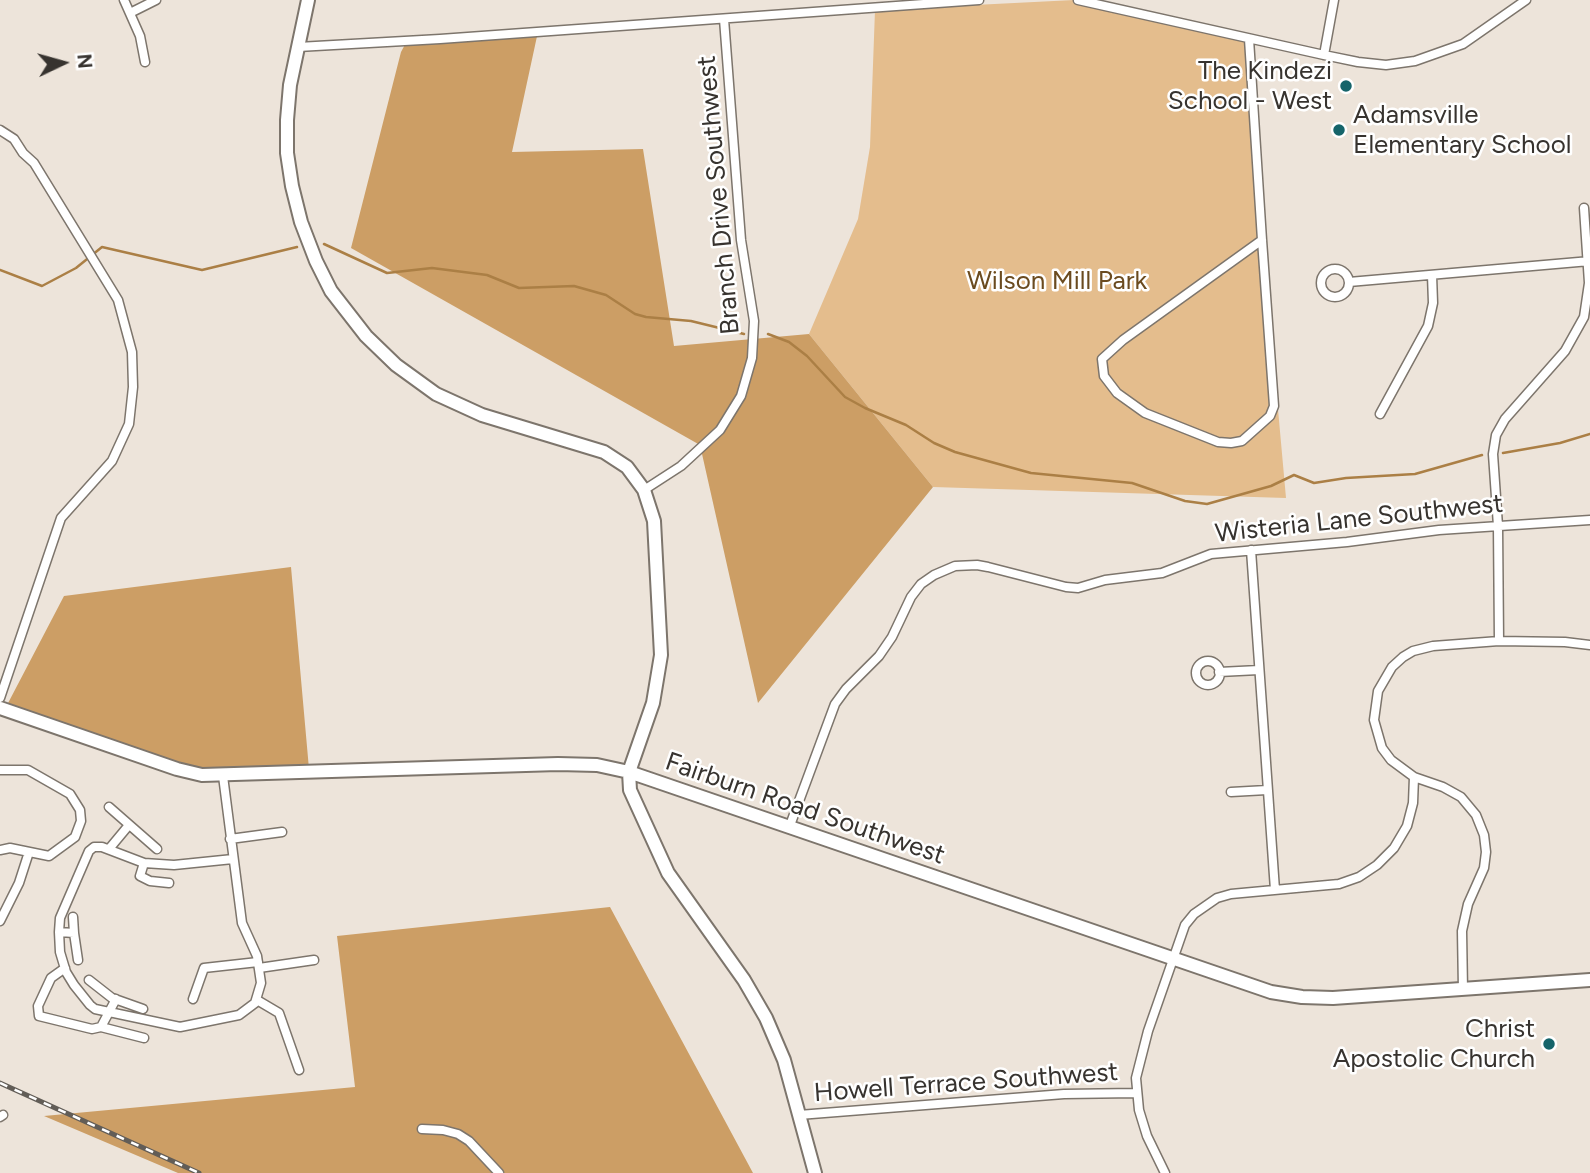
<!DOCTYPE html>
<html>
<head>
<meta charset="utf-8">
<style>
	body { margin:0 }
	#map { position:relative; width:1590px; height:1173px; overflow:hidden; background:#ede4da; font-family:Figtree,sans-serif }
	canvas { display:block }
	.north { position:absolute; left:28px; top:28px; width:70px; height:70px; -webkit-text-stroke:5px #fff; paint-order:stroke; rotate:85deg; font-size:19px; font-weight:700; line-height:28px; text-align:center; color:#37332f }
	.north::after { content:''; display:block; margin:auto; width:24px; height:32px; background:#37332f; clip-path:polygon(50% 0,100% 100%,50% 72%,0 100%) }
</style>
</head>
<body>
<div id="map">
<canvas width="1590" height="1173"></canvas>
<div class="north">N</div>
</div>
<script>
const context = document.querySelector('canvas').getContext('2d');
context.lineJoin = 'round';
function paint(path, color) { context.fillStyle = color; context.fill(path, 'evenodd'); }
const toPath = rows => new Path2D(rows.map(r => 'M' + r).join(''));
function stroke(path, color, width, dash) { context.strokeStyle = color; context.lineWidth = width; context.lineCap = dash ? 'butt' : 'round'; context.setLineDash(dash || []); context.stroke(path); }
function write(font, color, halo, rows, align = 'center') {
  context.font = font + ' Figtree,sans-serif'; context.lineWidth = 5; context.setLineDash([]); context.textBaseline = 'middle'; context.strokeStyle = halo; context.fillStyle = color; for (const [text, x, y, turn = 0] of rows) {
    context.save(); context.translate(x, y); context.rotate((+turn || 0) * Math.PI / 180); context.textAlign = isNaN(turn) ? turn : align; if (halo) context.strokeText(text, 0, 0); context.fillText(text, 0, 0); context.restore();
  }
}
const green = toPath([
	[1074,0,1162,21,1253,39,1256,165,1286,498,933,487,809,334,858,219,870,147,875,10]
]);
const forest = toPath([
	[539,27,512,152,643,149,674,346,809,334,933,487,758,703,700,445,351,248,401,52,408,39],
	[291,567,309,769,195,775,6,707,64,596],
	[610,907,753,1173,178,1173,44,1116,355,1087,337,936]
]);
const stream = toPath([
	[324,244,387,273,432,268,487,275,519,288,574,286,606,295,635,314,646,317,691,321,744,334],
	[0,270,42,286,76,268,102,247,202,270,297,247],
	[768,334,789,342,807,356,845,397,865,408,906,425,934,443,955,452,1031,473,1132,483,1185,501,1207,504,1271,486,1294,475,1314,483,1346,478,1415,474,1482,455],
	[1503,453,1560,443,1590,434]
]);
const street = toPath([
	[124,0,140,36,145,62],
	[1078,0,1324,55,1358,62,1386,65,1415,61,1463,44,1526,0],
	[132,12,156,0],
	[1249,39,1262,240],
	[298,47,440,39,979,0],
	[1324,55,1334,0],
	[0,130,14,139,23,153,34,163,118,300,132,352,133,387,129,424,112,461,61,518,0,698],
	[1262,240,1274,406,1270,416,1242,441,1231,443,1218,442,1145,413,1117,393,1104,376,1102,359,1123,340,1262,240],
	'1321 283a14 14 0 1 1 28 0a14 14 0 1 1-28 0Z',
	[1349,282,1590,261],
	[1380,414,1428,326,1433,303,1432,275],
	[644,490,681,466,720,430,741,396,752,358,754,321,741,240,724,19],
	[1251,550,1275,890],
	[1499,641,1498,526,1493,454,1496,435,1505,419,1565,351,1584,317,1589,283,1584,208],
	'1196 673a12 12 0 1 1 24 0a12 12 0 1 1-24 0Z',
	[1219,672,1259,670],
	[0,770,28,770,70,794,80,810,81,821,75,837,49,856,10,848,0,850],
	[223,776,242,923,257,956,261,983,255,1003,239,1015,180,1027,95,1009,90,1005,74,985,66,972,60,952,59,932,60,918,89,851,94,847,102,847,144,863,174,865,233,859],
	[1231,792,1267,790],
	[109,807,157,849],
	[789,828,835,704,846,689,879,656,892,637,911,597,921,584,934,575,955,566,977,565,988,567,1066,587,1078,588,1105,580,1162,573,1211,554,1347,542,1439,530,1590,520],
	[230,839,282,832],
	[109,849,129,825],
	[144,863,140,876,150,881,169,883],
	[73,917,74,933],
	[0,921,19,883,29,852],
	[59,932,74,933,78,960],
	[65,968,51,978,38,1006,39,1016,92,1029,101,1027,144,1038],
	[259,968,314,960],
	[89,980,112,998,143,1009],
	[1463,990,1462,931,1468,904,1484,868,1486,852,1484,835,1476,815,1461,797,1443,787,1414,777,1391,760,1382,748,1374,720,1378,691,1392,667,1403,657,1413,651,1433,646,1499,641,1565,642,1590,645],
	[193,999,204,968,258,962],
	[257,1000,279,1013,299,1070],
	[101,1027,116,999],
	[799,1115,1064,1094,1136,1093],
	[0,1117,3,1115],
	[422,1129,443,1130,458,1134,469,1141,499,1173],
	[1165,1173,1147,1136,1139,1110,1136,1078,1148,1031,1185,925,1194,914,1217,898,1231,894,1339,884,1359,877,1377,865,1394,848,1407,826,1413,803,1414,777]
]);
const secondary = toPath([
	[308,0,290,85,287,120,287,153,292,186,301,222,316,261,331,291,366,336,396,365,436,394,482,415,604,452,627,467,644,490,654,521,661,655,653,703,629,772,630,790,668,873,744,980,766,1018,784,1060,815,1173],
	[0,708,177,769,202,775,558,764,597,765,629,772,1271,992,1302,997,1333,998,1590,980]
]);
const rail = toPath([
	[0,1083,199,1173]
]);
const markers = [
	[1346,86,7,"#15646a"],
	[1339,130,7,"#15646a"],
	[1549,1044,7,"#15646a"]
];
const poiNames = [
	["The Kindezi",1332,71],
	["School - West",1332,101],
	["Adamsville",1353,115,"left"],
	["Elementary School",1353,145,"left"],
	["Christ",1535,1029],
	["Apostolic Church",1535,1059]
];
const streetNames = [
	["Branch Drive Southwest",719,195,-95],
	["Wisteria Lane Southwest",1359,519,-6],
	["Fairburn Road Southwest",805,809,19],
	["Howell Terrace Southwest",966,1083,-4]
];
const parkNames = [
	["Wilson Mill Park",1057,281]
];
paint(green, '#e4bd8d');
paint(forest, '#cc9e65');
stroke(stream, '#ab7f45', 2.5);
stroke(street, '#7d756c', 11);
stroke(secondary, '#7d756c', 16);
stroke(street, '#fff', 8);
stroke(secondary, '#fff', 12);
stroke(rail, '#625d57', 5);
stroke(rail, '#fff', 2.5, [8]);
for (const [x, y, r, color] of markers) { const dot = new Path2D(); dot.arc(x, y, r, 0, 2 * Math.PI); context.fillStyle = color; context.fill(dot); stroke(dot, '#fff', 2.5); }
write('26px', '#37332f', '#fff', poiNames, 'right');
write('26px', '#37332f', '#fff', streetNames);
write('26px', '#6b4b1f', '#fff', parkNames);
</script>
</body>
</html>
